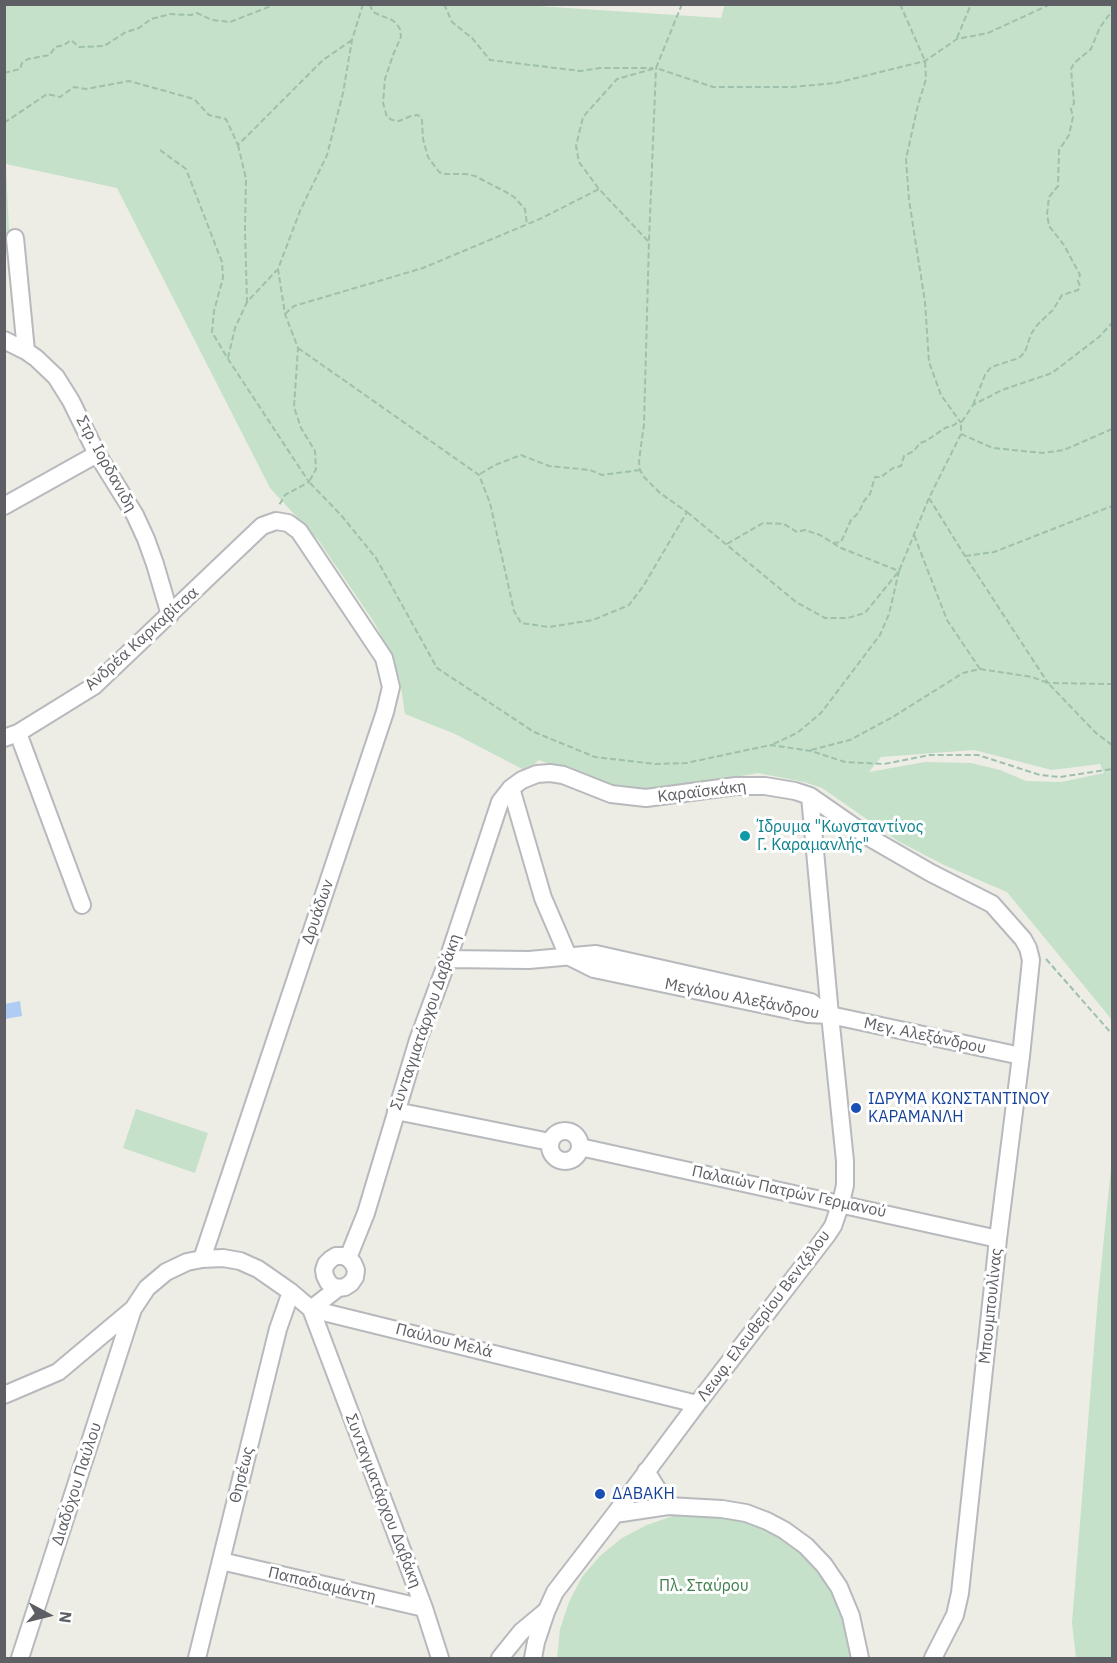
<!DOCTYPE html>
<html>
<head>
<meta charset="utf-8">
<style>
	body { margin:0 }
	#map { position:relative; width:1117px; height:1663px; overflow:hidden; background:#edede5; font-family:"IBM Plex Sans",sans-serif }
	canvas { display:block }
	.frame { position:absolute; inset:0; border:6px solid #5d5f64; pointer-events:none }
	.north { position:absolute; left:18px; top:1585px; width:60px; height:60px; -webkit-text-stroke:4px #fff; paint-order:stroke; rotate:97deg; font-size:16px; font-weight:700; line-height:24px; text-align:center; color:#5d5f64 }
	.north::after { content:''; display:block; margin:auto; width:21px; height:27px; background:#5d5f64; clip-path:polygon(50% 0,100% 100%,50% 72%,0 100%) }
</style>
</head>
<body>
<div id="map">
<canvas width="1117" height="1663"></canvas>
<div class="frame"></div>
<div class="north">N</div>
</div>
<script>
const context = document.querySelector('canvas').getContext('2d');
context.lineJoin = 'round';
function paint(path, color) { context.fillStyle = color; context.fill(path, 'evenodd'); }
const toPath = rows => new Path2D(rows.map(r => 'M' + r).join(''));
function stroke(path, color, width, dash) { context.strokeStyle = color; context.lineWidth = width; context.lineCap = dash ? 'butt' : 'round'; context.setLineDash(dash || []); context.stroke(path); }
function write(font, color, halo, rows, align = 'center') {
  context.font = font + ' "IBM Plex Sans",sans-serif'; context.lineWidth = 6; context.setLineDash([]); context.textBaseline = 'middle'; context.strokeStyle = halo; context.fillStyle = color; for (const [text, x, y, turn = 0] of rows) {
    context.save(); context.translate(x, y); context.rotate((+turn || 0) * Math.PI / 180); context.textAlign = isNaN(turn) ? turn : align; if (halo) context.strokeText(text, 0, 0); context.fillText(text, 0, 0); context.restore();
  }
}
const green = toPath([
	[507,4,721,18,725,4,1112,5,1112,1020,1007,892,944,865,898,841,822,788,804,782,758,773,643,793,613,789,539,760,526,771,455,734,405,714,400,681,392,656,374,622,319,541,270,488,117,188,6,164,10,253,5,255,5,5],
	[974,750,1052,770,1100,764,1104,773,1061,782,1026,781,1000,770,971,763,925,762,869,772,881,757],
	[136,1109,208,1133,195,1173,123,1148],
	[1112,1158,1112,1658,1076,1658,1072,1623,1098,1297],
	[701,1513,729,1515,781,1535,803,1552,822,1572,836,1596,846,1623,850,1651,850,1658,557,1658,560,1629,569,1602,582,1577,600,1556,622,1538,647,1525,673,1516]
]);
const water = toPath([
	[20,1001,22,1016,5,1019,5,1004]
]);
const path = toPath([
	[363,4,352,40,343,93,327,155,300,211,278,269,285,314,298,348,294,407,301,428,315,451,316,469,309,482,341,515,376,558,437,668,534,732,595,757,655,764,686,763,771,745,811,751,845,762,884,764,930,755,978,755,1040,775,1060,777,1112,769],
	[370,4,371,8,375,13,392,20,396,23,400,29,401,37,393,55,385,79,383,103,387,117,392,120,399,121,411,116,418,115,422,120,423,139,428,157,439,172,444,174,466,174,475,176,506,192,514,197,525,209,527,225],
	[444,4,452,22,472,38,490,60,580,71,600,68,653,68],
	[682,4,656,68,713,87,792,87,836,83,925,61,957,39,988,33,1051,4],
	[900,4,925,61,926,79,918,105,906,159,909,200,925,302,929,362,941,395,961,423],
	[957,38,971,4],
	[4,73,20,69,22,63,28,59,50,55,55,47,64,45,71,40,79,47,104,46,126,32,139,28,151,19,170,14,191,15,197,13,212,20,230,22,276,4],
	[4,123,47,94,60,97,74,87,86,89,129,81,194,99,209,115,226,119,238,145,323,60,352,40],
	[238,145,246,179,245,230,247,302,277,270],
	[160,150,186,169,222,262,223,278,214,311,212,332,228,359,309,482,285,495,278,507],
	[648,241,599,189,579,162,576,146,583,117,617,79,656,68],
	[285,314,294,306,423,268,542,218,599,189],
	[298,348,479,475,490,503,514,611,521,623,549,627,593,620,629,605,644,585,687,512,660,493,644,477,640,470,639,461,644,424,649,241,656,68],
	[228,358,235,328,247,302],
	[973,405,985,375,991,367,1019,358,1025,352,1031,334,1038,324,1053,310,1062,295,1078,290,1080,286,1078,281,1080,275,1064,245,1049,226,1047,214,1049,197,1058,186,1059,150,1069,135,1073,117,1071,109,1074,103,1071,69,1074,63,1091,49,1100,27,1112,11],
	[961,434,993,448,1043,453,1064,450,1112,429],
	[480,474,495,465,521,455,549,466,590,470,602,475,640,470],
	[929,498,965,556,1048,683,1112,684],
	[687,512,796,602,825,618,848,618,865,613,899,571,929,498,961,434,961,423,973,405,1002,390,1052,373,1099,337,1112,323],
	[833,543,841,542,851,520,859,512,864,501,870,494,875,477,881,477,893,468,901,466,904,456,914,451,920,443,926,441,945,428,954,425,959,421],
	[727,544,763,523,784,524,797,532,805,530,820,535,841,548,899,571,889,614,880,635,821,713,797,733,771,745],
	[965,556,994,552,1112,506],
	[980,669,1032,677,1048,683,1096,733,1112,745],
	[811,750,850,740,891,718,963,673,980,669,947,620,914,535],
	[1046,959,1112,1034]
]);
const minor = toPath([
	[15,238,26,351],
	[4,340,26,351,36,358,56,377,71,401,97,454,135,515,146,539,155,564,170,615],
	[4,506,97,454],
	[18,733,82,905],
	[4,738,18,733,94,686,262,526,276,521,288,523,299,531,384,658,391,687,385,712,202,1259,187,1262,166,1272,147,1288,133,1309,20,1658],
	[511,788,543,898,568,956,594,969,808,1014,830,1015,1021,1056],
	[448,959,529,960,596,954,811,1002,829,1015],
	[396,1111,550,1142],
	'550 1146a15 15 0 1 1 30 0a15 15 0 1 1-30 0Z',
	[580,1147,998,1239],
	[348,1258,366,1213,418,1040,448,959,500,802,511,788,522,780,537,774,550,773,563,775,611,794,646,798,736,786,765,786,795,791,810,796,872,839,931,873,992,904,1023,939,1028,948,1031,960,1021,1056,998,1239,960,1593,955,1615,933,1658],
	[202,1259,223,1258,240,1261,258,1269,291,1292,311,1309,697,1404],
	[311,1309,424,1608,440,1658],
	[311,1309,338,1288,345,1287,351,1283,355,1277,356,1270,353,1263,348,1258,342,1256,336,1256,331,1259,326,1264,324,1270,325,1276,328,1282,332,1286,338,1288],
	[4,1395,58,1372,133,1309],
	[646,1471,668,1506],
	[615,1514,668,1506,722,1509,746,1513,767,1521,784,1530,806,1546,824,1565,839,1587,851,1616,860,1658],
	[221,1561,424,1608],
	[197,1658,278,1329,291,1292],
	[500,1658,521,1632,545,1612],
	[533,1658,536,1642,546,1612,555,1592,615,1514,697,1404,827,1235,833,1226,841,1203,845,1185,845,1161,830,1015,810,796]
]);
const markers = [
	[745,836,6,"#0f9aa8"],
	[856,1108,6,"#1a4fb4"],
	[600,1494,6,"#1a4fb4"]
];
const streetNames = [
	["Στρ. Ιορδανιδη",106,464,61],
	["Ανδρέα Καρκαβίτσα",142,639,-42],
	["Καραϊσκάκη",702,792,-7],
	["Δρυάδων",318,912,-71],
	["Μεγάλου Αλεξάνδρου",742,999,11],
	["Συνταγματάρχου Δαβάκη",426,1022,-71],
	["Μεγ. Αλεξάνδρου",925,1036,12],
	["Παλαιών Πατρών Γερμανού",789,1192,12],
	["Μπουμπουλίνας",991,1306,-84],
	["Λεωφ. Ελευθερίου Βενιζέλου",764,1316,-53],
	["Παύλου Μελά",444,1341,14],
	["Θησέως",242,1475,-76],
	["Διαδόχου Παύλου",77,1484,-72],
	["Συνταγματάρχου Δαβάκη",383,1501,69],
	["Παπαδιαμάντη",322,1585,13]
];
const cultureNames = [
	["Ίδρυμα \"Κωνσταντίνος",757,827],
	["Γ. Καραμανλής\"",757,845]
];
const transitNames = [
	["ΙΔΡΥΜΑ ΚΩΝΣΤΑΝΤΙΝΟΥ",868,1099],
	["ΚΑΡΑΜΑΝΛΗ",868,1117],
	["ΔΑΒΑΚΗ",612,1494]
];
const parkNames = [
	["Πλ. Σταύρου",704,1586]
];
paint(green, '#c5e1c9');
paint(water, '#afccf4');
stroke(minor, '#b7b9bd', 20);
stroke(path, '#9ec0ac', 2, [6, 3]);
stroke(minor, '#fff', 16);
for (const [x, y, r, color] of markers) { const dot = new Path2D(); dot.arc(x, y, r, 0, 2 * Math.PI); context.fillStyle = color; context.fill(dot); stroke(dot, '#fff', 2); }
write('16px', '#5d5f64', '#fff', streetNames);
write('16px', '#0d838f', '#fff', cultureNames, 'left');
write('16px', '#164399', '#fff', transitNames, 'left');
write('16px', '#417f4c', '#fff', parkNames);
</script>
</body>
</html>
